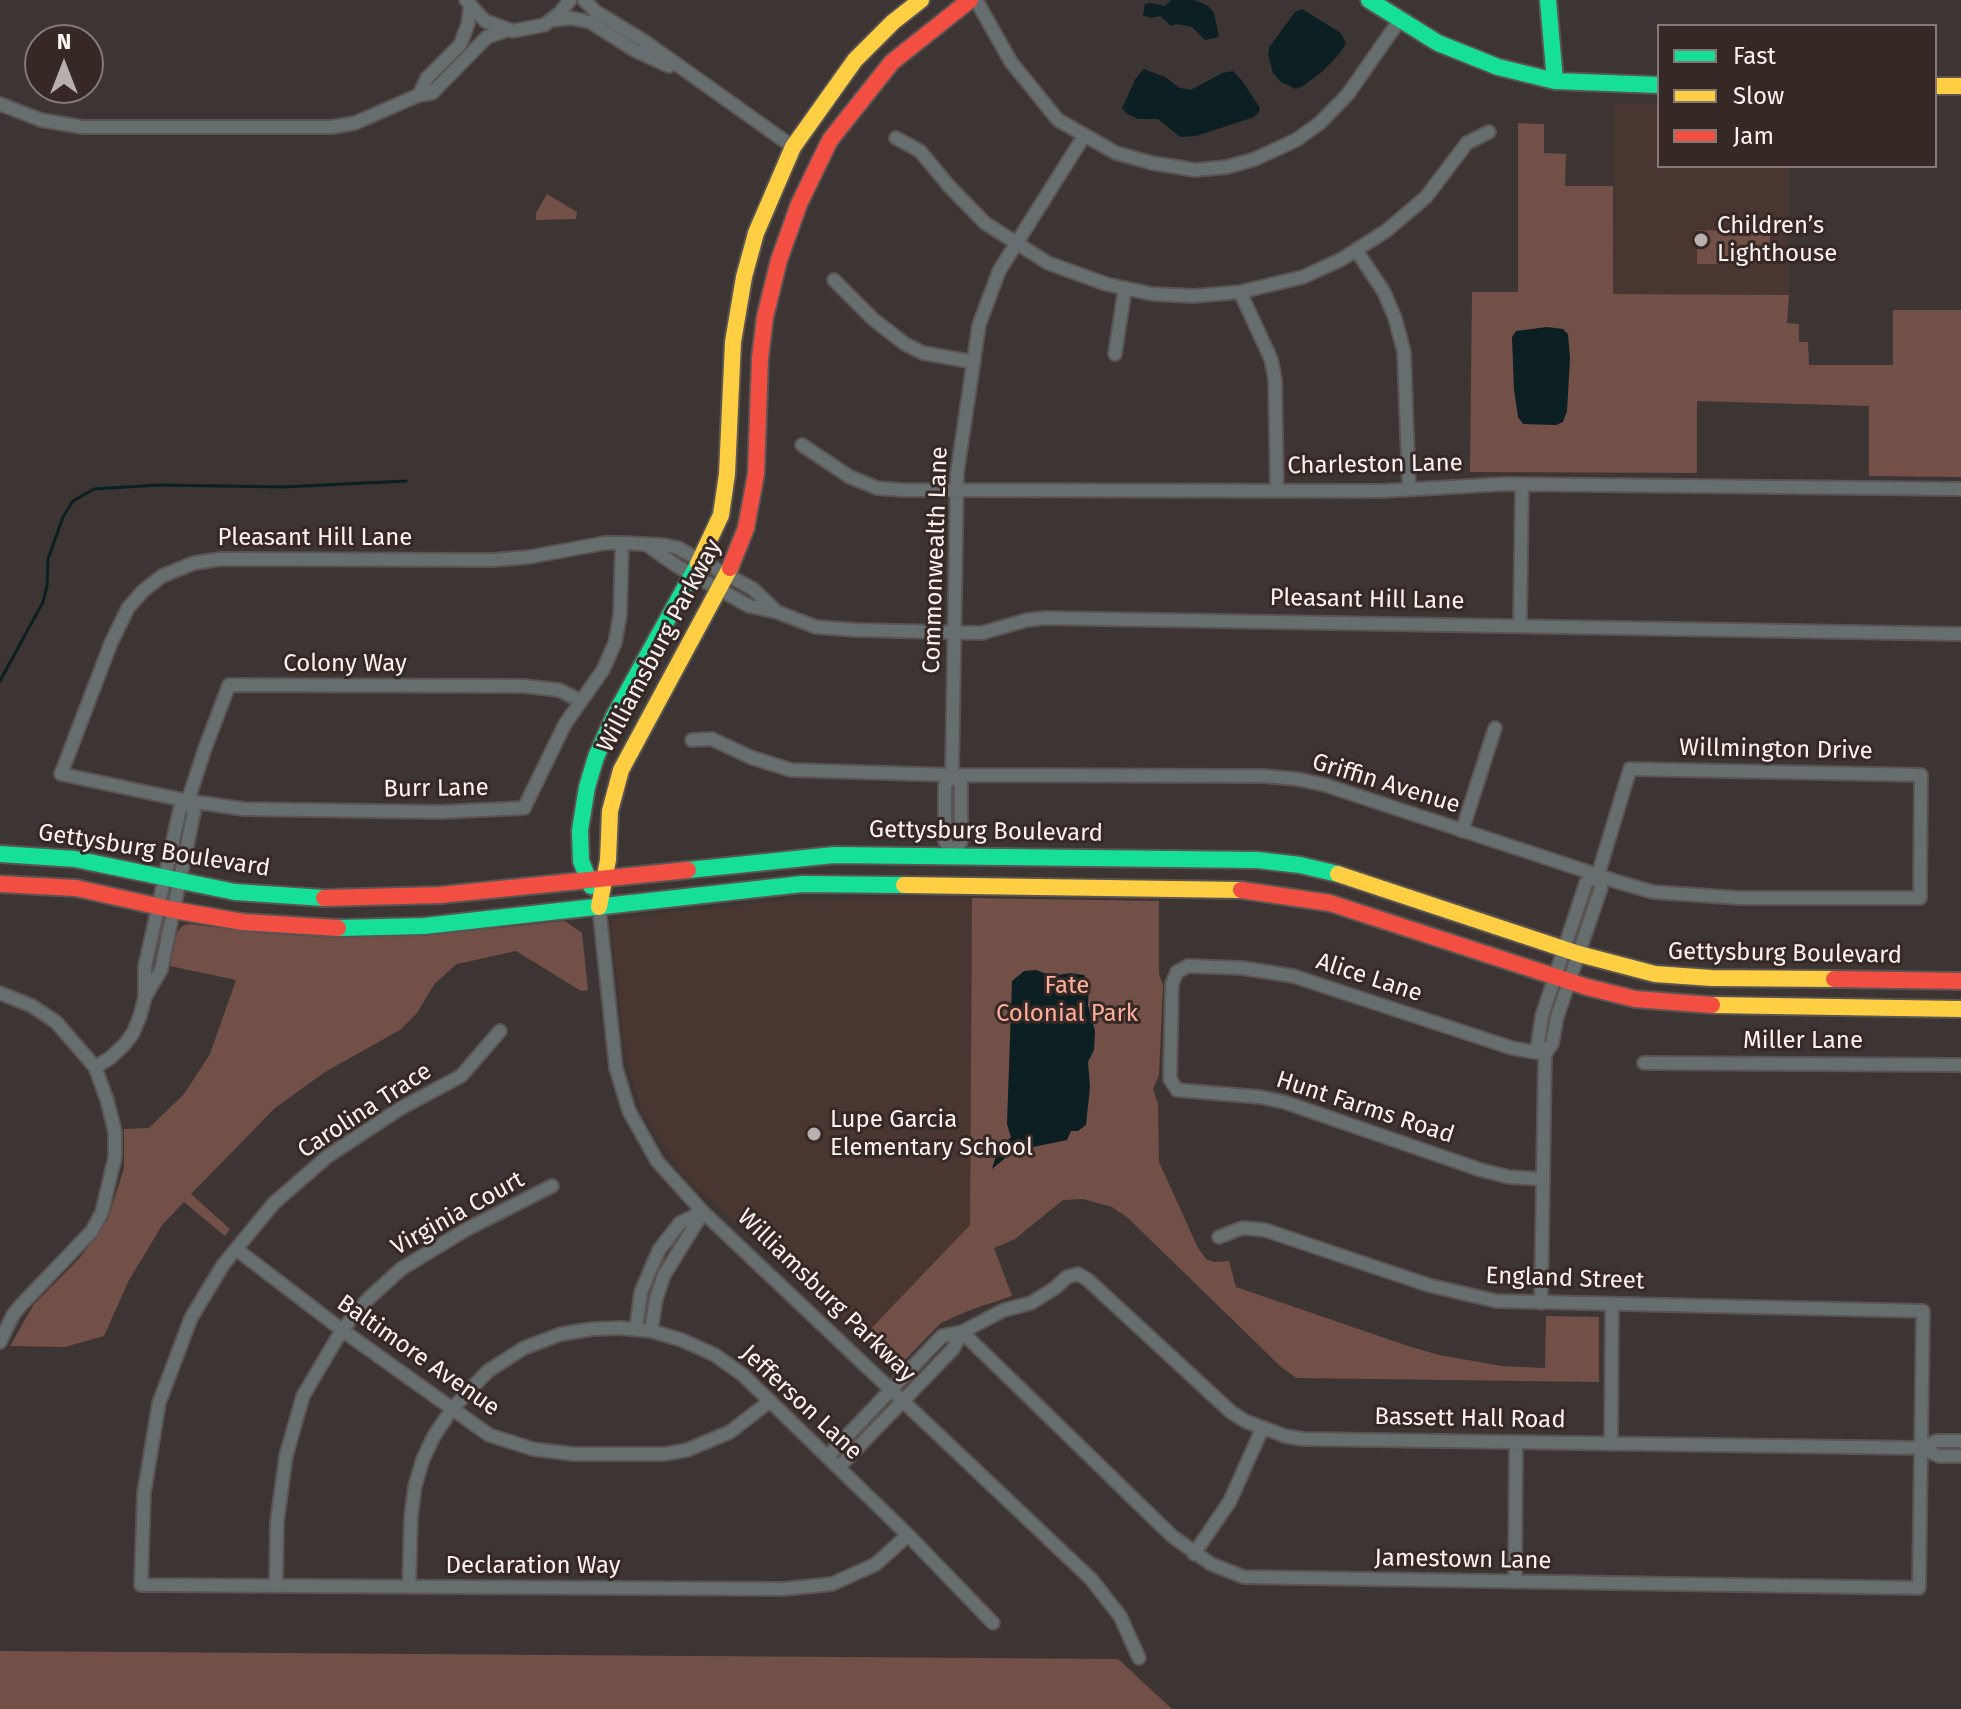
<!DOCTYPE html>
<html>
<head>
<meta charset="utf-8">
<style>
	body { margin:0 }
	#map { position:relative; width:1961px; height:1709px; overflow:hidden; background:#3c3533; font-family:"Fira Sans",sans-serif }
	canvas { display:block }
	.legend { position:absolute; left:1657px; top:24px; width:280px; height:144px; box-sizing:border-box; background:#362825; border:2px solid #857976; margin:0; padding:10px 14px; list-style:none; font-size:24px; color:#fbf2f0 }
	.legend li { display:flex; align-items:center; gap:16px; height:40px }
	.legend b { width:40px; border:2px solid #857976 }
	.north { position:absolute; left:24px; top:24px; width:80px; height:80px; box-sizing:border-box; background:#362825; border:2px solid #857976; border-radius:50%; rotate:0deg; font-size:22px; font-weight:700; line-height:32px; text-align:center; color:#fbf2f0 }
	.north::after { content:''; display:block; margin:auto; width:28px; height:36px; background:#b8b0ae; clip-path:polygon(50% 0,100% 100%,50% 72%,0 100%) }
</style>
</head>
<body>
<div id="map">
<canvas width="1961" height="1709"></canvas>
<ul class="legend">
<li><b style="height:10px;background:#16e098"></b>Fast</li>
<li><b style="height:10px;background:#ffcf43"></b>Slow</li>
<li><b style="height:10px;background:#f24e42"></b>Jam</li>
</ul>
<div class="north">N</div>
</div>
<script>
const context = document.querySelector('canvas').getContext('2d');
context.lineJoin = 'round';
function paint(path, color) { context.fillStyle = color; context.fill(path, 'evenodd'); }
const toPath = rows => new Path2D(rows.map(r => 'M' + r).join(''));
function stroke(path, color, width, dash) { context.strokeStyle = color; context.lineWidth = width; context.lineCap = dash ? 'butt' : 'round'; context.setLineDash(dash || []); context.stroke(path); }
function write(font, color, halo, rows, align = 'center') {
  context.font = font + ' "Fira Sans",sans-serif'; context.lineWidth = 6; context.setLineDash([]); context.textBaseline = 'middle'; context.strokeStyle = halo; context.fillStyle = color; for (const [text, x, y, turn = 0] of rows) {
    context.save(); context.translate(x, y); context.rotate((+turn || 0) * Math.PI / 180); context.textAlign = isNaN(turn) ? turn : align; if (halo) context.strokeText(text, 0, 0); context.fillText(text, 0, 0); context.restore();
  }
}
const built = toPath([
	[1614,104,1659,104,1659,166,1789,166,1789,295,1613,294],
	[876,897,972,898,970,1225,863,1337,697,1188,678,1168,641,1109,626,1057,610,919,777,901]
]);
const green = toPath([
	[1518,123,1544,124,1544,153,1566,154,1565,186,1613,186,1613,294,1789,295,1787,323,1799,324,1799,342,1808,342,1809,365,1893,365,1893,310,1961,310,1961,477,1869,476,1869,406,1697,401,1697,473,1470,472,1472,292,1518,292],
	[547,194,577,212,576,219,536,220,536,213],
	[1697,230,1770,232,1770,256,1760,264,1697,264],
	[972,898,1159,901,1159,974,1163,985,1159,1075,1153,1089,1158,1104,1159,1162,1198,1248,1206,1259,1214,1262,1229,1261,1236,1287,1411,1347,1439,1355,1501,1366,1545,1368,1546,1316,1599,1317,1599,1382,1296,1378,1279,1365,1128,1218,1112,1207,1083,1199,1063,1200,1015,1239,994,1248,1012,1296,970,1310,941,1323,901,1364,891,1363,863,1337,970,1225],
	[565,921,582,933,588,990,581,991,516,951,457,964,435,983,417,1013,400,1030,325,1072,275,1108,191,1194,230,1229,225,1236,184,1202,162,1225,146,1252,129,1280,104,1336,65,1347,10,1346,34,1304,79,1259,108,1219,124,1168,124,1129,149,1128,184,1094,210,1054,236,980,170,966,177,933,182,926,190,924,261,933,338,938,431,935],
	[0,1651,1118,1659,1172,1709,0,1709]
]);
const water = toPath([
	[1171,0,1195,0,1208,6,1214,13,1219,37,1205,40,1192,27,1177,24,1171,26,1160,16,1150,18,1143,15,1145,4,1151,3,1165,6],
	[1302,9,1341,33,1346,43,1340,53,1323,71,1303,86,1296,89,1281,82,1273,73,1268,54,1270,46,1295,12],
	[1144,69,1165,77,1180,88,1191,90,1222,73,1233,71,1243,82,1260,108,1259,112,1254,117,1196,136,1180,137,1158,119,1138,119,1127,114,1122,108,1136,78],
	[1547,327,1563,329,1568,334,1570,358,1567,411,1563,422,1556,425,1523,424,1518,417,1514,390,1512,337,1516,331],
	[1036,970,1052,976,1070,973,1084,975,1089,983,1088,1005,1095,1031,1094,1050,1088,1062,1090,1087,1086,1125,1078,1131,1071,1131,1067,1140,1033,1147,1021,1145,992,1169,997,1152,1011,1137,1007,1124,1012,981,1024,971]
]);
const stream = toPath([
	[0,681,43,602,47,586,48,559,63,517,73,501,94,489,159,485,284,487,406,481]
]);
const street = toPath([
	[466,0,485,21,513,31,544,25,560,13,570,0],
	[584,0,595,11,644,41,793,147],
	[976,0,1011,62,1058,120,1116,153,1152,163,1195,170,1227,167,1255,159,1296,140,1320,123,1348,94,1399,21],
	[552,20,571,18,590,22,636,51,669,66],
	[419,95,427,78,460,45,468,24,470,8],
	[0,104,41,120,82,127,332,127,355,123,419,95,432,93,487,37,508,30],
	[896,138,920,151,949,186,985,223,1048,263,1106,284,1152,294,1194,296,1240,292,1303,277,1342,259,1386,231,1426,197,1467,143,1489,132],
	[1356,250,1384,292,1395,318,1404,352,1409,488],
	[834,280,873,319,905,344,923,353,974,362],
	[1240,292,1271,359,1275,379,1277,490],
	[1115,354,1125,288],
	[802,445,850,477,877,488,903,490,1382,491,1504,484,1961,489],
	[622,543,620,615,615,643,603,670,565,724,524,808,440,812,244,809,188,801,61,774,111,643,128,608,143,591,162,576,194,563,221,559,493,560,529,557,605,543,622,543,664,545,678,548,753,589,777,612],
	[647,545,677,566,749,606,777,612,816,627,857,630,982,633,1027,620,1045,618,1961,634],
	[1520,624,1522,484],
	[692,740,712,739,750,757,791,770,952,775,1263,776,1297,779,1325,785,1598,875,1618,882,1653,892,1740,898,1920,898,1921,775,1630,769,1598,875,1601,888,1557,1017,1552,1044,1545,1054,1541,1303],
	[952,775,961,784,961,841,953,855,945,841,945,785,952,775,957,474,979,325,999,271,1084,136],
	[1462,831,1495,728],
	[599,907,616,1068,629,1111,657,1161,703,1212,1091,1579,1120,1616,1139,1658],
	[0,993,32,1006,56,1022,95,1067,107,1100,115,1132,115,1157,102,1212,92,1231,22,1304,13,1315,0,1342],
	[145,997,161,970,194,812,188,801],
	[500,1031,461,1076,401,1108,328,1156,274,1203,223,1265,191,1318,159,1403,144,1493,141,1585,783,1589,832,1584,876,1564,908,1535],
	[1545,1054,1538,1043,1542,1016,1586,883,1598,875],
	[1644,1063,1961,1065],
	[95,1067,110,1058,124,1045,133,1033,140,1016,145,997,145,966,180,809,188,801,204,751,229,685,523,686,559,690,581,701],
	[1543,1179,1509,1177,1481,1170,1284,1102,1260,1097,1177,1090,1170,1079,1172,984,1177,972,1188,966,1242,968,1293,976,1512,1048,1545,1054],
	[236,1249,342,1330,489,1435,533,1449,573,1454,665,1454,687,1450,730,1432,770,1401],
	[636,1329,641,1292,659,1250,680,1223,703,1212],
	[651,1331,656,1299,664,1275,703,1212],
	[962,1332,1172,1536,1211,1564,1244,1577,1919,1588,1923,1311,1496,1301,1428,1285,1265,1230,1242,1228,1219,1237],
	[1611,1444,1612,1304],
	[1920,1448,1937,1441,1961,1441],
	[827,1457,942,1336,962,1332,1004,1310,1031,1303,1055,1288,1067,1277,1078,1274,1088,1280,1231,1412,1245,1421,1285,1436,1303,1439,1920,1448,1939,1456,1961,1456],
	[839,1467,953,1349,962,1332],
	[1194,1554,1230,1501,1262,1429],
	[1515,1582,1516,1442],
	[276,1586,277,1522,286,1456,303,1396,342,1330,367,1300,401,1269,467,1229,552,1186],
	[409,1587,411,1516,415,1486,423,1459,434,1436,452,1409,488,1371,524,1348,561,1334,592,1329,620,1328,651,1331,682,1340,715,1355,743,1375,908,1535,993,1623]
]);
const fast = toPath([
	[1369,0,1438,43,1498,67,1555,81,1659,85],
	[1548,0,1555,81],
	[0,854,75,859,235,892,324,898],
	[688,870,834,855,1257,860,1300,865,1338,874],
	[591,886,581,861,580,830,587,787,596,757,614,716,698,564],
	[338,928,424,926,802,884,904,885]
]);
const slow = toPath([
	[1935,86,1961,86],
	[698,564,721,515,727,474,733,342,744,277,756,233,793,147,855,60,893,22,921,0],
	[1338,874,1579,954,1655,974,1711,978,1834,979],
	[904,885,1241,890],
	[599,907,608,860,610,811,621,770,730,568],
	[1712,1005,1961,1009]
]);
const jam = toPath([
	[730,568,746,528,756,474,760,358,765,317,779,260,799,204,830,140,892,62,970,0],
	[0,884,76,888,174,910,243,922,338,928],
	[1241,890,1330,903,1587,987,1635,999,1712,1005],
	[324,898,440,895,688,870],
	[1834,979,1961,981]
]);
const markers = [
	[1701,240,8,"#b8b0ae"],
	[814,1134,8,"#b8b0ae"]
];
const poiNames = [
	["Children’s",1717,226],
	["Lighthouse",1717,254],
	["Lupe Garcia",830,1120],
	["Elementary School",830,1148]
];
const streetNames = [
	["Charleston Lane",1375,465,-1],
	["Pleasant Hill Lane",315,538],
	["Commonwealth Lane",936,560,-88],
	["Pleasant Hill Lane",1367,600,1],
	["Williamsburg Parkway",660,646,-62],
	["Colony Way",345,664],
	["Willmington Drive",1776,750,1],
	["Griffin Avenue",1386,784,17],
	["Burr Lane",436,789,-1],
	["Gettysburg Boulevard",986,832,1],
	["Gettysburg Boulevard",154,851,9],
	["Gettysburg Boulevard",1785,954,1],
	["Alice Lane",1369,978,18],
	["Miller Lane",1803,1041],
	["Hunt Farms Road",1365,1108,18],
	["Carolina Trace",365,1111,-33],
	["Virginia Court",458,1214,-29],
	["England Street",1565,1279,2],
	["Williamsburg Parkway",826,1296,44],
	["Baltimore Avenue",418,1356,35],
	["Jefferson Lane",801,1403,43],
	["Bassett Hall Road",1470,1419,1],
	["Jamestown Lane",1463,1560,1],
	["Declaration Way",533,1566]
];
const parkNames = [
	["Fate",1067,986],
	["Colonial Park",1067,1014]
];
paint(built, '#493631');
paint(green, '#725048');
paint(water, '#0c1f22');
stroke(stream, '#0c1f22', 3);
stroke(street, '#5a5452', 16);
stroke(fast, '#5a5452', 20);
stroke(slow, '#5a5452', 20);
stroke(jam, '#5a5452', 20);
stroke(street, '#666e6f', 12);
stroke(fast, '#16e098', 16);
stroke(slow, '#ffcf43', 16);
stroke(jam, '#f24e42', 16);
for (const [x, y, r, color] of markers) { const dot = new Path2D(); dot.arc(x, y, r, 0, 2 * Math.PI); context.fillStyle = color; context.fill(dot); stroke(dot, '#362825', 3); }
write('24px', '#fbf2f0', '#362825', poiNames, 'left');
write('24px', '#fbf2f0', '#362825', streetNames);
write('24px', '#ffae9b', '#362825', parkNames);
</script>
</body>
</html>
